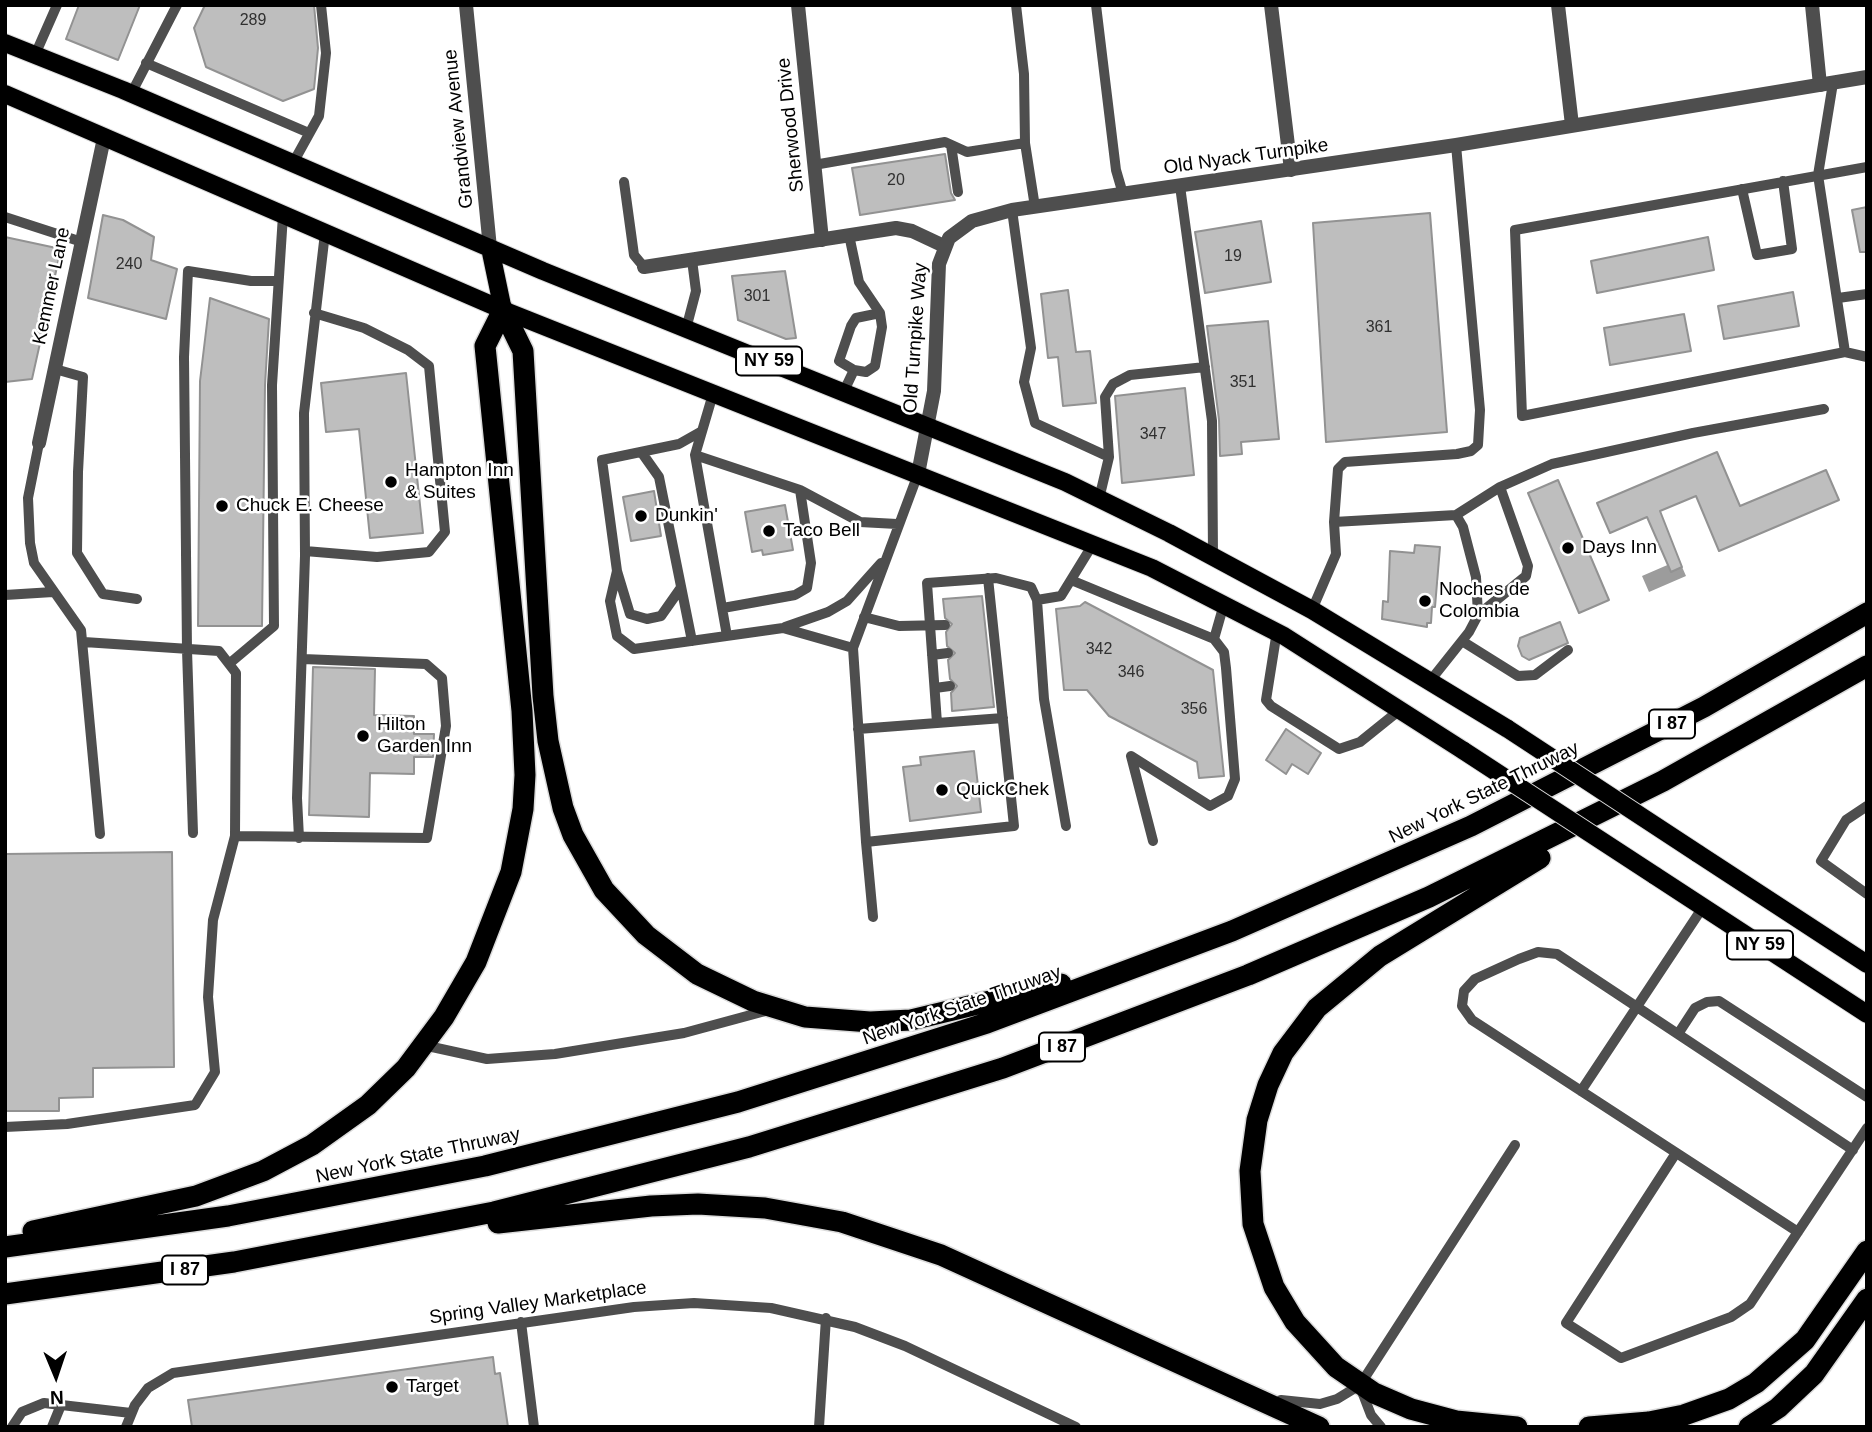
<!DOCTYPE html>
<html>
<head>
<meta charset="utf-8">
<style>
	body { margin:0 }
	#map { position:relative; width:1872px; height:1432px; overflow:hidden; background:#fff; font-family:Helvetica,sans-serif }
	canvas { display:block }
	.frame { position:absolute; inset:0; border:7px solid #000; pointer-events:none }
	.north { position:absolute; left:21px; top:1341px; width:70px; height:70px; -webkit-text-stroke:5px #fff; paint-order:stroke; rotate:178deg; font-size:19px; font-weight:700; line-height:28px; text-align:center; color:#000 }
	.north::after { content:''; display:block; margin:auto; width:24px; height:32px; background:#000; clip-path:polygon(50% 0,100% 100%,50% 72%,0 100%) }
</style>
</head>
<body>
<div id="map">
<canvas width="1872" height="1432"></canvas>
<div class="frame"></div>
<div class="north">N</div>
</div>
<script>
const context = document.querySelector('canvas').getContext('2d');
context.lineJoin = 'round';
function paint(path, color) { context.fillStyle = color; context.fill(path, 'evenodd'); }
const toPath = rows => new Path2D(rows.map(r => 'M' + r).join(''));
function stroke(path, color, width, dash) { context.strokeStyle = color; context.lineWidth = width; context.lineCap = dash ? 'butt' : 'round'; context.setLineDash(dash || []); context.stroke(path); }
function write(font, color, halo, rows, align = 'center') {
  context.font = font + ' Helvetica,sans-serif'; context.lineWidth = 5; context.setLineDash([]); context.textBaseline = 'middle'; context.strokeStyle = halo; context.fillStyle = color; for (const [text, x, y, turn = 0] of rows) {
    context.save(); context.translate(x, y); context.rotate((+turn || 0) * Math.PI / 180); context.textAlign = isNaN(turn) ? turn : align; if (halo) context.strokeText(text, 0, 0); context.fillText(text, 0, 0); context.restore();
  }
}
const water = toPath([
	[1679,560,1686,576,1649,592,1642,576]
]);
const building = toPath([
	[79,5,140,5,118,60,66,39,79,5],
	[205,5,314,5,318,48,314,89,283,101,206,67,194,28,205,5],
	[945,154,951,193,955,200,860,215,852,168,945,154],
	[1867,207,1867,252,1860,252,1852,210,1867,207],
	[1430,213,1447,432,1326,442,1313,223,1430,213],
	[103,215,123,220,154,237,151,260,177,269,166,319,88,298,103,215],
	[1261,221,1271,282,1205,293,1195,232,1261,221],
	[5,237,61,249,32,379,5,382,5,237],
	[1708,237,1714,270,1597,293,1591,261,1708,237],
	[785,271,796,338,786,339,738,320,732,276,785,271],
	[1068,290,1076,352,1090,351,1096,403,1063,406,1058,357,1048,358,1041,294,1068,290],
	[1793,292,1799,326,1724,339,1718,306,1793,292],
	[210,298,269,319,265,385,262,626,198,626,200,381,210,298],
	[1684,314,1691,351,1610,365,1604,328,1684,314],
	[1268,321,1279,439,1241,442,1242,454,1220,456,1219,420,1207,326,1268,321],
	[406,373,423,533,370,538,359,429,326,432,321,383,406,373],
	[1185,388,1194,475,1122,483,1115,396,1185,388],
	[1717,452,1740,506,1826,470,1839,500,1719,551,1696,496,1660,511,1682,567,1671,572,1647,517,1610,533,1597,503,1717,452],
	[1558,480,1609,600,1579,613,1528,493,1558,480],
	[654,491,661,536,631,541,623,497,654,491],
	[785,505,793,550,763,555,762,550,752,552,745,512,785,505],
	[1415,545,1440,547,1435,607,1432,607,1431,623,1427,623,1427,627,1382,619,1383,601,1388,602,1390,551,1414,553,1415,545],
	[982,596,994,707,952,711,951,693,957,686,950,679,948,660,955,653,947,646,946,632,952,624,945,618,943,599,982,596],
	[1085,602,1213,670,1224,776,1199,778,1197,762,1109,716,1087,690,1064,690,1056,609,1080,606,1085,602],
	[1560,622,1568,643,1529,660,1522,656,1518,646,1520,638,1560,622],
	[313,667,375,669,374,715,414,716,414,734,434,734,433,757,414,757,414,774,370,773,369,817,309,815,313,667],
	[1286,729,1321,753,1308,774,1292,764,1286,774,1266,760,1286,729],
	[974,751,981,812,910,821,903,767,921,765,920,757,974,751],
	[172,852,174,1067,93,1068,93,1097,59,1098,59,1111,5,1111,5,854,172,852],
	[493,1357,495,1374,500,1373,508,1427,192,1427,188,1400,493,1357]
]);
const service = toPath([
	[1016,5,1024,74,1025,143,1035,207],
	[1096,5,1116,170,1123,194],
	[35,55,57,5],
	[146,63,309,133],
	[1833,83,1818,175,1845,352],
	[131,94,177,5],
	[951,145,958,192],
	[293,163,319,116,326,53,321,5],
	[814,165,945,142,967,152,1025,143],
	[1867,167,1515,230,1522,416,1845,352,1867,357],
	[624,182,634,255,644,267],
	[1180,186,1212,421,1213,556],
	[1742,189,1757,255,1792,249,1783,181],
	[1012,210,1031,348,1024,382,1035,423,1109,457,1099,499],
	[5,217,82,242],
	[1838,298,1867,294],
	[686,329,696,291,692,260],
	[55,369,83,377,78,472,77,553,103,594,137,599],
	[854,370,839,361,851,326,856,318,880,313],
	[844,391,854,370,866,372,875,366,882,327,880,313,859,282,849,235],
	[713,394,695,455,727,636],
	[702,431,679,444,602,460,617,571,610,601,617,636,634,649,783,628,853,648],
	[39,443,28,498,30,543,34,563,81,630,100,834],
	[642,453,659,477,692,641],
	[695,455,800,490,860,522,897,524],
	[1109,457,1105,397,1113,384,1130,375,1205,367],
	[918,474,853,648,866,842,1014,826,988,578],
	[1456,515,1500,487,1552,464,1693,433,1824,409],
	[1334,522,1338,469,1345,462,1457,454,1471,451,1478,445,1480,410,1456,145],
	[305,551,377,557,429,552,445,532,429,366,408,350,364,328,314,313],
	[617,571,630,614,647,619,661,616,680,589],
	[1071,580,1214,639,1224,604],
	[5,595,53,592],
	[1037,600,1061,596,1093,544],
	[723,608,795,595,807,588,811,563,800,490],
	[1312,610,1336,554,1334,522,1456,515,1463,527,1476,577,1478,615,1469,632,1430,681],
	[1478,615,1526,576,1528,566,1500,487],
	[864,617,899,626,945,625],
	[785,627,828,612,847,601,881,563],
	[1277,631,1266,700,1271,706,1339,749,1360,742,1401,709],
	[1462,641,1518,676,1535,675,1568,650],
	[932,655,948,653],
	[230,663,274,626,272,385,283,215],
	[935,688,950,686],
	[937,723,1003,718],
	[858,729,937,723,927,583,996,578,1031,587,1037,600,1044,699,1066,826],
	[1867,806,1846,820,1821,861,1867,894],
	[193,833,187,650,184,357,188,271,251,281,277,281],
	[235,836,427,838,446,726,442,678,426,664,303,659],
	[299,838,297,798,305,556,304,413,325,233],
	[1153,841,1131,756,1210,806,1228,796,1235,779,1226,668,1224,652,1214,639],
	[866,842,873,917],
	[1678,1034,1695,1008,1707,1002,1719,1001,1867,1097],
	[423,1045,487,1059,555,1054,684,1033,769,1010],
	[1581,1091,1703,907],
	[5,1127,67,1124,195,1105,215,1072,208,997,213,920,235,836,236,673,219,651,84,642],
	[1676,1153,1566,1323,1621,1358,1731,1317,1750,1304,1867,1128],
	[1798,1232,1472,1020,1462,1006,1464,991,1475,979,1519,959,1538,952,1557,954,1853,1150],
	[521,1322,534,1427],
	[1361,1389,1371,1415,1381,1427],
	[1281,1400,1320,1404,1337,1399,1360,1385,1515,1145],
	[12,1427,22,1412,44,1403,131,1413],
	[52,1427,61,1405],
	[126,1427,135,1405,148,1388,173,1373,634,1307,694,1303,771,1308,855,1327,905,1346,1076,1427],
	[819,1427,826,1318]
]);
const minor = toPath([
	[466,5,490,248],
	[798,5,822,240],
	[1271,5,1291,170],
	[1558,5,1572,125],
	[1812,5,1820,85],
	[644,267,896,228,912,231,944,246],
	[39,443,104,138]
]);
const tertiary = toPath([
	[918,474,934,391,939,264,949,238,972,221,1012,210,1456,145,1867,77]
]);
const primary = toPath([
	[5,43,123,90,543,271,1065,482,1169,533,1312,610,1508,729],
	[5,94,503,310,1152,568,1284,636,1464,751],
	[490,248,503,310],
	[1697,853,1867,964],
	[1654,875,1867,1014]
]);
const motorway = toPath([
	[503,310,523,351,543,696,548,741,563,808,573,835,604,890,646,935,697,974,753,1001,805,1017,870,1022,911,1020,1061,984],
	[498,1223,651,1206,698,1204,765,1208,842,1222,941,1255,1319,1427],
	[33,1231,196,1196,263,1171,312,1145,368,1105,406,1068,444,1017,476,962,511,872,523,809,525,775,522,711,485,346,503,310],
	[5,1247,228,1216,485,1166,738,1102,987,1023,1232,931,1471,826,1704,707,1867,613],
	[5,1294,234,1262,494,1212,749,1147,1003,1068,1248,975,1429,897,1663,781,1867,666],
	[1517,1427,1456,1421,1411,1409,1374,1393,1336,1367,1295,1322,1274,1287,1253,1224,1250,1171,1257,1120,1268,1085,1283,1053,1317,1008,1380,956,1540,858],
	[1589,1427,1649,1422,1684,1415,1729,1399,1756,1383,1805,1340,1867,1251],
	[1749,1427,1778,1408,1814,1374,1867,1299]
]);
const primaryBridge = toPath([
	[1508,729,1697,853],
	[1464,751,1654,875]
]);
const markers = [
	[391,482,7,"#000"],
	[222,506,7,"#000"],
	[641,516,7,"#000"],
	[769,531,7,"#000"],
	[1568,548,7,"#000"],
	[1425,601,7,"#000"],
	[363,736,7,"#000"],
	[942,790,7,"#000"],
	[392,1387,7,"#000"]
];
const numberNames = [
	["289",253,21],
	["20",896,181],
	["19",1233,257],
	["240",129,265],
	["301",757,297],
	["361",1379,328],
	["351",1243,383],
	["347",1153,435],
	["342",1099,650],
	["346",1131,673],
	["356",1194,710]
];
const shields = [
	[769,361,66],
	[1672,724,46],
	[1760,945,66],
	[1062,1047,46],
	[185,1270,46]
];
const shieldNames = [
	["NY 59",769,361],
	["I 87",1672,724],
	["NY 59",1760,945],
	["I 87",1062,1047],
	["I 87",185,1270]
];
const streetNames = [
	["Sherwood Drive",791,125,-96],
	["Grandview Avenue",459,129,-96],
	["Old Nyack Turnpike",1246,157,-8],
	["Kemmer Lane",52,286,-78],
	["Old Turnpike Way",916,338,-86],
	["New York State Thruway",1484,793,-26],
	["New York State Thruway",962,1006,-19],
	["New York State Thruway",418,1156,-12],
	["Spring Valley Marketplace",538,1303,-8]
];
const poiNames = [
	["Hampton Inn",405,471],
	["& Suites",405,493],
	["Chuck E. Cheese",236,506],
	["Dunkin'",655,516],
	["Taco Bell",783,531],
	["Days Inn",1582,548],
	["Noches de",1439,590],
	["Colombia",1439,612],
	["Hilton",377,725],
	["Garden Inn",377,747],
	["QuickChek",956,790],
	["Target",406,1387]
];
paint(water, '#9c9c9c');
paint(building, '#bebebe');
stroke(building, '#929292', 2);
stroke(primary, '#dbdbdb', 20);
stroke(motorway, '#dbdbdb', 24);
stroke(service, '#4e4e4e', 10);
stroke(minor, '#4e4e4e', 14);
stroke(tertiary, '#4e4e4e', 14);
stroke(primary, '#000', 18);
stroke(motorway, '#000', 21);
stroke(primaryBridge, '#dbdbdb', 20, []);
stroke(primaryBridge, '#000', 18);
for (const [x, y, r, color] of markers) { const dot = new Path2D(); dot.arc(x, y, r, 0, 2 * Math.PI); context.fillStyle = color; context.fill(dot); stroke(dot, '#fff', 2.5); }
write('16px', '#303030', null, numberNames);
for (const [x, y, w] of shields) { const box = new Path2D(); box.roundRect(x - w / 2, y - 14.5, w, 29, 5); context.fillStyle = '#fff'; context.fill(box); stroke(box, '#000', 2); }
write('bold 18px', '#000', null, shieldNames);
write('19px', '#000', '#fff', streetNames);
write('19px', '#000', '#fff', poiNames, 'left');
</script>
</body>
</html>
